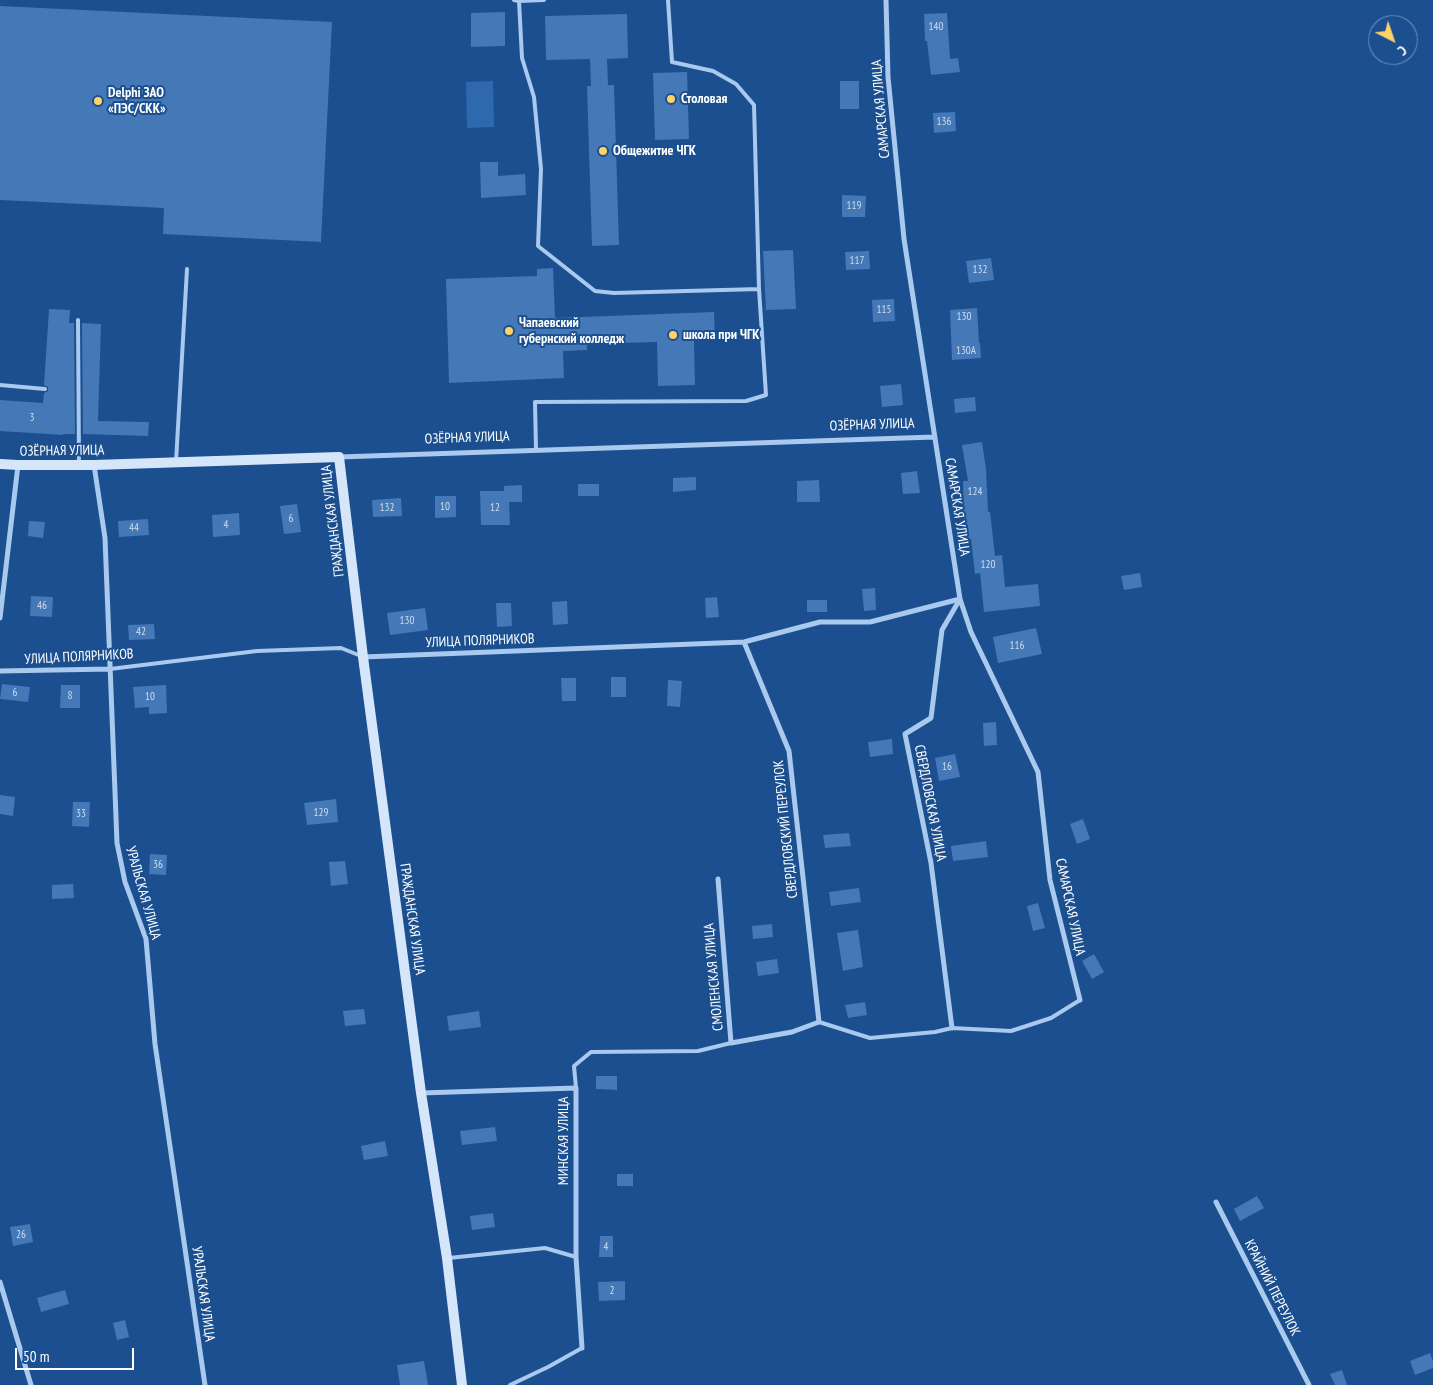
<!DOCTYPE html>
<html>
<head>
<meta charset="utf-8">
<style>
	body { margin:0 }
	#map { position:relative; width:1433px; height:1385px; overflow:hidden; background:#1b4f8f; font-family:"PT Sans Narrow",sans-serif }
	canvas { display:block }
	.north { position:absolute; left:1368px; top:15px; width:50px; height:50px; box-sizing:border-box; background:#1b4f8f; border:1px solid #7695bc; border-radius:50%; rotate:139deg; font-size:14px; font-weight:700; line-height:20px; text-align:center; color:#fff }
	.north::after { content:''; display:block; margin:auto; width:18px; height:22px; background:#ffd166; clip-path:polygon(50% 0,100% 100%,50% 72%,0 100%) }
	.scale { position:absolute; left:15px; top:1348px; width:119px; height:22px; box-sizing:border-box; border:2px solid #fff; border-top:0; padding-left:6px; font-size:15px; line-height:18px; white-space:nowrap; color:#fff; -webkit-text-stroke:4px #1b4f8f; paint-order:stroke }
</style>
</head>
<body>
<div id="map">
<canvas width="1433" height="1385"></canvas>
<div class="north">С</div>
<div class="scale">50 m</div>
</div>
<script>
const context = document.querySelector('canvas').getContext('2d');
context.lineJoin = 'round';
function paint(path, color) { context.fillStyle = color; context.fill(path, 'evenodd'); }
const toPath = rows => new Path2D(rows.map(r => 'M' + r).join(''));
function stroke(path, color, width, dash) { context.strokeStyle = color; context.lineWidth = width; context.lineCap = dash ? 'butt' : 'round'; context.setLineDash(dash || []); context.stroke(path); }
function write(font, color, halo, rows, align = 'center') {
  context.font = font + ' "PT Sans Narrow",sans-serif'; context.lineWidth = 4; context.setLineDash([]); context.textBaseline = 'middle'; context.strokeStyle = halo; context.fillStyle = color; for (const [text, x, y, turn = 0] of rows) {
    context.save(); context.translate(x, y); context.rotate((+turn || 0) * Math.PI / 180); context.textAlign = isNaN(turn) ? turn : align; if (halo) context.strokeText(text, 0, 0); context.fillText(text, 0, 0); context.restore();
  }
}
const green = toPath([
	[493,81,494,127,467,128,466,82]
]);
const building = toPath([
	[0,6,332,22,321,242,163,234,164,208,0,200],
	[505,12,505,46,471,47,471,13],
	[947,13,950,59,958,58,960,72,931,75,927,41,925,41,924,14],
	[627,14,628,58,607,59,608,85,614,85,619,245,592,246,587,86,591,86,590,59,546,60,545,16],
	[687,72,689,139,655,140,653,73],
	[840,81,859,81,859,109,840,109],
	[955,112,956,131,934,133,933,113],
	[480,162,498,162,498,176,525,174,526,195,481,198],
	[842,195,866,196,865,217,842,217],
	[793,250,796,309,766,310,763,251],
	[869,251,870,269,846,270,845,252],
	[991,258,994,280,969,283,966,261],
	[553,268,555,318,714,312,715,339,694,340,695,385,658,386,657,342,587,344,587,350,563,351,564,378,449,383,446,279,537,276,537,269],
	[894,299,895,321,873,322,872,300],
	[977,308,979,343,980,343,981,358,952,360,950,310],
	[49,309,70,310,69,323,74,323,75,434,63,434,63,435,0,431,0,400,43,403,44,393,48,391,48,387,44,385],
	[82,323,101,324,98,421,149,422,148,436,83,434],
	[901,384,903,405,882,407,880,386],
	[975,397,976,411,955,413,954,399],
	[982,442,986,469,988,512,990,512,995,556,1002,555,1005,587,1038,584,1040,606,984,612,980,573,975,574,971,539,966,540,963,515,964,515,963,481,968,481,962,445],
	[917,471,920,493,903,494,901,473],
	[696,477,696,490,673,492,673,478],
	[819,480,820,502,797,502,797,481],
	[578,484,599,484,599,496,578,496],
	[522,485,522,502,509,502,510,525,481,525,480,491,504,491,504,486],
	[435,496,456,496,456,517,435,518],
	[401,498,402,516,373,517,372,500],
	[297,504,301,532,284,534,280,506],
	[239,513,240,535,213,537,212,515],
	[148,519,149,535,119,537,118,521],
	[29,521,45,522,43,538,28,536],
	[1140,573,1142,587,1124,590,1121,576],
	[875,588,876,610,864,611,862,589],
	[31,596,53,597,52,617,30,616],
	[717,597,719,617,706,618,705,598],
	[807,600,827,600,827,612,807,612],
	[567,601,568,624,553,625,552,602],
	[496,603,511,603,512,626,497,627],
	[425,608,428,630,390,635,387,613],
	[154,624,155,639,129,640,128,625],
	[1036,628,1042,654,998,663,993,637],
	[611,677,626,677,626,697,611,697],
	[561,678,576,678,576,701,562,701],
	[668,680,682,681,680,707,667,706],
	[2,684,30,687,28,702,0,699],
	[61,685,80,685,80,708,60,708],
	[166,685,167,713,149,714,149,707,135,708,133,687],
	[996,722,997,745,984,746,983,723],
	[892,739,893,754,870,757,868,742],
	[955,754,960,777,939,781,935,758],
	[0,795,15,797,13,816,0,814],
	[336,799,338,822,307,825,304,803],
	[73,802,90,802,89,827,72,826],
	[1083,819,1090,839,1077,844,1070,824],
	[849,833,851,846,825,848,823,835],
	[986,841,988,857,953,861,951,846],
	[150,854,167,855,166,875,149,874],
	[345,861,348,884,331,886,329,862],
	[73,884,74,898,52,899,52,885],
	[859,888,861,902,831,906,829,892],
	[1038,903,1045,928,1033,931,1027,906],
	[772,924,773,937,753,939,752,926],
	[858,930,863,967,843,971,837,933],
	[1094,954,1104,972,1092,979,1082,961],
	[777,959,779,973,758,976,756,962],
	[865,1002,867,1015,848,1018,845,1005],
	[364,1009,366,1024,345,1026,343,1011],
	[479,1011,481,1027,449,1031,447,1016],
	[596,1076,617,1076,617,1090,596,1089],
	[495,1127,497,1141,462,1145,460,1131],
	[385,1141,388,1156,364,1160,361,1146],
	[617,1174,633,1174,633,1186,617,1186],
	[1257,1196,1264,1208,1240,1221,1234,1209],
	[493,1213,495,1227,472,1230,470,1216],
	[30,1224,33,1242,13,1246,10,1227],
	[600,1236,613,1236,613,1257,599,1257],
	[625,1281,625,1300,599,1301,598,1282],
	[65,1290,69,1304,41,1312,37,1298],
	[125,1320,129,1337,117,1340,113,1323],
	[1430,1353,1433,1361,1433,1368,1415,1375,1410,1361],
	[424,1361,428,1385,400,1385,397,1365],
	[1342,1370,1347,1385,1335,1385,1330,1374]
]);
const lane = toPath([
	[514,0,519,1,522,58,534,97,541,169,538,246,595,291,614,293,759,289],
	[519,1,544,0],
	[78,320,79,465],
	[0,385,45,389],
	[536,450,535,402,746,401,766,395,759,289,754,105,736,84,713,71,672,62,668,0],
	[176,462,187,269],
	[110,669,257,651,341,648,361,656],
	[819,1022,870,1038,935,1032,952,1028,1011,1031,1051,1018,1080,1000],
	[576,1088,574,1066,591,1052,698,1051,731,1043],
	[449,1258,545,1248,576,1257],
	[510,1385,548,1367,582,1348]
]);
const street = toPath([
	[886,0,888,77,904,239,960,599,971,632,1038,772,1050,880,1080,1000],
	[339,457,934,437],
	[94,465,105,538,117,843,125,882,146,939,155,1044,205,1385],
	[0,618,18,465],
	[363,657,744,642,820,622,870,622,960,599],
	[0,671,110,669],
	[718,879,731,1043,792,1032,819,1022,789,751,744,642],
	[952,1028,931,863,905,734,931,718,942,630,960,599],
	[421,1093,576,1088,576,1257,582,1348],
	[1216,1202,1309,1385],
	[0,1282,31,1385]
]);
const secondary = toPath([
	[0,464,18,465,94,465,339,457,363,657,421,1093,447,1258,462,1385]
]);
const markers = [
	[671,99,5,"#ffd166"],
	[98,101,5,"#ffd166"],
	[603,151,5,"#ffd166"],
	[509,331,5,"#ffd166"],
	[673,335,5,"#ffd166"]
];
const numberNames = [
	["140",936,27],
	["136",944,122],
	["119",854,206],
	["117",857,261],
	["132",980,270],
	["115",884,310],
	["130",964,317],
	["130А",966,351],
	["3",32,418],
	["124",975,492],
	["10",445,507],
	["132",387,508],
	["12",495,508],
	["6",291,519],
	["4",226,525],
	["44",134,528],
	["120",988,565],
	["46",42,606],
	["130",407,621],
	["42",141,632],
	["116",1017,646],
	["6",15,693],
	["8",70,696],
	["10",150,697],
	["16",947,767],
	["129",321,813],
	["33",81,814],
	["36",158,865],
	["26",21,1235],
	["4",606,1247],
	["2",612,1291]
];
const poiNames = [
	["Delphi ЗАО",108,93],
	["«ПЭС/СКК»",108,109],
	["Столовая",681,99],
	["Общежитие ЧГК",613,151],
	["Чапаевский",519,323],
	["губернский колледж",519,339],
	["школа при ЧГК",683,335]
];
const streetNames = [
	["САМАРСКАЯ УЛИЦА",881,109,-95],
	["ОЗЁРНАЯ УЛИЦА",872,425,-2],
	["ОЗЁРНАЯ УЛИЦА",467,438,-2],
	["ОЗЁРНАЯ УЛИЦА",62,451,-1],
	["САМАРСКАЯ УЛИЦА",957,507,81],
	["ГРАЖДАНСКАЯ УЛИЦА",333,521,-97],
	["УЛИЦА ПОЛЯРНИКОВ",480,641,-2],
	["УЛИЦА ПОЛЯРНИКОВ",79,657,-3],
	["СВЕРДЛОВСКАЯ УЛИЦА",930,803,79],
	["СВЕРДЛОВСКИЙ ПЕРЕУЛОК",786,829,-96],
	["УРАЛЬСКАЯ УЛИЦА",143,893,74],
	["САМАРСКАЯ УЛИЦА",1070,907,78],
	["ГРАЖДАНСКАЯ УЛИЦА",412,919,82],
	["СМОЛЕНСКАЯ УЛИЦА",714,977,-95],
	["МИНСКАЯ УЛИЦА",564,1141,-90],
	["КРАЙНИЙ ПЕРЕУЛОК",1272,1288,63],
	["УРАЛЬСКАЯ УЛИЦА",203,1294,82]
];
paint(green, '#2e69ad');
paint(building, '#4478b7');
stroke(lane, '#a9c9ee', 4);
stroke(street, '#a9c9ee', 5);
stroke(secondary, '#d6e6fa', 10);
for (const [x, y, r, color] of markers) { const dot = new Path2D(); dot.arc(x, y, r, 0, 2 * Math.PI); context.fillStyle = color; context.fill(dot); stroke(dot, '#1b4f8f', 2); }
write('11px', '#d0dded', null, numberNames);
write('bold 14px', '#fff', '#1b4f8f', poiNames, 'left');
write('14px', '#fff', '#1b4f8f', streetNames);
</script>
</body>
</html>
